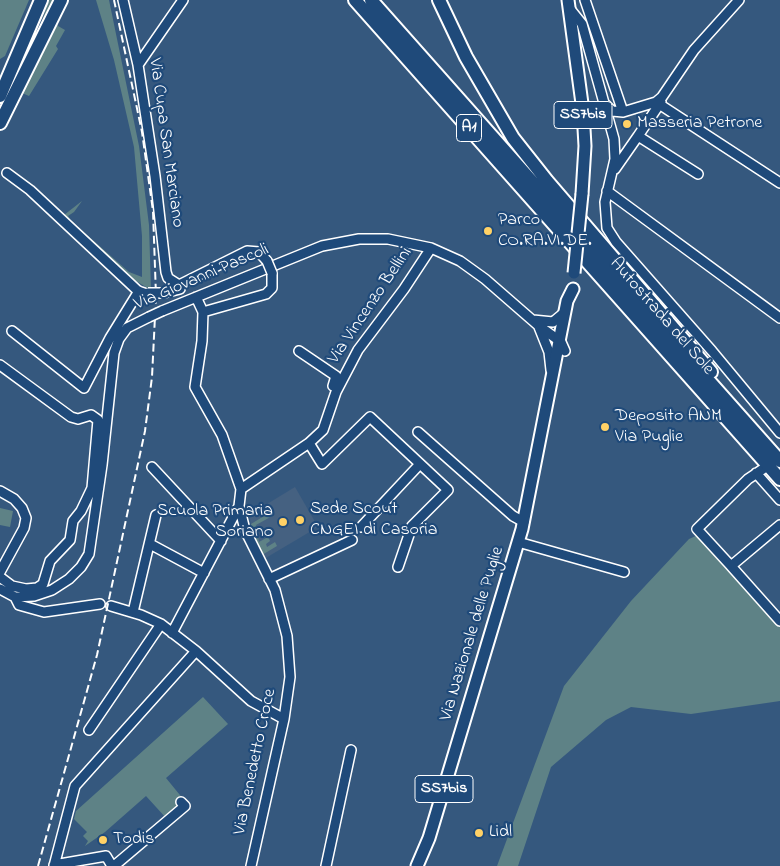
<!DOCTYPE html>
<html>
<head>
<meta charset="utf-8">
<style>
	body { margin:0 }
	canvas { display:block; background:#35587e }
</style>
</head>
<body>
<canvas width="780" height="866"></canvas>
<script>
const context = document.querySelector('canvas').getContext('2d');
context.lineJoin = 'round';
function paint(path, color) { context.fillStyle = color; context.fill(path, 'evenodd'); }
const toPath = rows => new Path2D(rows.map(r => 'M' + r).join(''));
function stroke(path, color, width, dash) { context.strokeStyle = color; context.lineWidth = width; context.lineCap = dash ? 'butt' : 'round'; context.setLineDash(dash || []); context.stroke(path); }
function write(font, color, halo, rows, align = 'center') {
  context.font = font + ' "Indie Flower",sans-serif'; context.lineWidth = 4.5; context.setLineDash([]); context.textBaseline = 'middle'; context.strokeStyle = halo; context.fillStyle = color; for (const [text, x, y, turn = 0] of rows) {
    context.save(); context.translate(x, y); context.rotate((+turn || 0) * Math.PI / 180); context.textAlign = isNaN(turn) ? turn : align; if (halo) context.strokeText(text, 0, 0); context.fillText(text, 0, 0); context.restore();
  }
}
const built = toPath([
	[295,487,318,527,264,559,255,544,249,515]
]);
const green = toPath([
	[0,0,29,0,5,56,0,59],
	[49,0,56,0,52,9,58,26,65,30,56,46,58,49,29,96,22,93,41,53,36,38],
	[96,0,109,0,139,146,149,225,151,290,136,281,103,254,64,219,64,215,82,201,74,212,68,216,71,221,129,272,142,277,142,236,134,147,114,60],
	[0,508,13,511,10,527,0,525],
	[272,511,274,515,256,525,259,542,268,537,270,541,266,544,267,547,275,542,277,546,262,555,255,544,251,524],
	[698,535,780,625,780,701,691,714,631,707,606,720,551,767,518,866,497,866,564,686,631,601,689,539],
	[203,697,228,724,166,778,184,800,180,806,166,818,146,796,105,832,85,846,88,841,83,836,87,832,74,819,76,811]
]);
const minor = toPath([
	[123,0,138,65,155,176,166,272,168,278,179,285],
	[585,0,623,112],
	[570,9,582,24,614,139,615,159,605,202,607,228,616,242,712,351,780,433],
	[138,65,183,0],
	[656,102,780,183],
	[661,102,638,136,698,174],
	[605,104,612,111,623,112,656,102,662,97,694,50,739,0],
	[615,169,638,136],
	[7,173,30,190,138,291,144,293],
	[607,191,780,318],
	[179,285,247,251,259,252,267,261],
	[164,293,180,289],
	[196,297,203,312,202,341,195,387,222,435,241,489,239,506,245,530,275,590,287,636,290,677,284,719,251,866],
	[162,311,322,246,359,239,388,239,431,248,460,261,485,279,539,326,561,342,565,351],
	[203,312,266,294,272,288,272,273],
	[533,320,553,322,565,312],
	[539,327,549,352,551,370],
	[12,331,84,388,110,338,139,291],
	[299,351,336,376,333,386],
	[0,365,71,417,78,419,91,415,98,420,92,488,81,511,73,521,70,540,50,561,43,584,37,588,26,589,12,586,0,577],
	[418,432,513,516,524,522],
	[309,443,322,464,370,417,448,490,412,526,398,567],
	[152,467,221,541],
	[756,473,780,500],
	[241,489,309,443,323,430,336,392,358,350,404,289,431,248],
	[0,491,14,499,22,508,26,518,24,528,0,572],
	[780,525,731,566,780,621],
	[361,527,420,464],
	[518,542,624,572],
	[150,544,204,573],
	[731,566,697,529,748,479,763,469],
	[269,579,352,540],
	[0,589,15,597,34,596,52,590,69,579,81,567,89,554,102,465,114,353,119,339,127,328,149,317],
	[15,597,19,605,44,612,100,604],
	[111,606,141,615,161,624,196,651,251,701,284,719],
	[133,612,156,515],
	[172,633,239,506],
	[89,730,161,624],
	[54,865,106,856,112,866],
	[54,866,75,786,196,651],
	[114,866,185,806,181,802],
	[326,866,351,750]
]);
const major = toPath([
	[568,0,583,111,585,146,582,194],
	[417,866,429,838,522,529,567,301,573,289]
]);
const highway = toPath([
	[355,0,780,479],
	[371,0,780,461],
	[439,0,466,57,513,138,547,181,711,372],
	[0,96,41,0],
	[0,123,61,0]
]);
const rail = toPath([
	[38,866,97,655,145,431,152,377,156,296,153,211,142,132,114,0]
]);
const minorBridge = toPath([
	[267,261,272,273],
	[148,293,164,293],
	[149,317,162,311]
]);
const majorBridge = toPath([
	[574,273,582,194]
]);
const markers = [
	[627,124,5,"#ffd166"],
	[488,231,5,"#ffd166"],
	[605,427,5,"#ffd166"],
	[300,520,5,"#ffd166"],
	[283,522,5,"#ffd166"],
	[479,833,5,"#ffd166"],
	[103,840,5,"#ffd166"]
];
const shields = [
	[583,115,58],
	[469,128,25],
	[444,789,58]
];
const shieldNames = [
	["SS7bis",583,115],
	["A1",469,128],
	["SS7bis",444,789]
];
const poiNames = [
	["Masseria Petrone",637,124],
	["Parco",498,221],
	["CO.RA.VI.DE.",498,242],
	["Deposito ANM",615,417],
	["Via Puglie",615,438],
	["Sede Scout",310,510],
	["CNGEI di Casoria",310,531],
	["Scuola Primaria",273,512,"right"],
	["Soriano",273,533,"right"],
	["Lidl",489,833],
	["Todis",113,840]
];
const streetNames = [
	["Via Cupa San Marciano",165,143,82],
	["Via Giovanni Pascoli",202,278,-23],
	["Via Vincenzo Bellini",371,306,-56],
	["Autostrada del Sole",661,317,49],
	["Via Nazionale delle Puglie",473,634,-73],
	["Via Benedetto Croce",256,762,-78]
];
paint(built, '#456181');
paint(green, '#5e8286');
stroke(minor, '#fff', 12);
stroke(major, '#fff', 15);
stroke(highway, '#fff', 16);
stroke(minor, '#1f4a7a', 9);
stroke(major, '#1f4a7a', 11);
stroke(highway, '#1f4a7a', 12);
stroke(rail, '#fff', 2, [8, 4]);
stroke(minorBridge, '#fff', 12, []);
stroke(majorBridge, '#fff', 15, []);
stroke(minorBridge, '#1f4a7a', 9);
stroke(majorBridge, '#1f4a7a', 11);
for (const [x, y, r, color] of markers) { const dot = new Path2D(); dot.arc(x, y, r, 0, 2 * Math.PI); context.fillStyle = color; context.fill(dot); stroke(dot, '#1f4a7a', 2); }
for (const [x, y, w] of shields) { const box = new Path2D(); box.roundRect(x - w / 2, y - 13.5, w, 27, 4); context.fillStyle = '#1f4a7a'; context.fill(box); stroke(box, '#fff', 1); }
write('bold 16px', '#fff', null, shieldNames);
write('18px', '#fff', '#1f4a7a', poiNames, 'left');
write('18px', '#fff', '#1f4a7a', streetNames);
</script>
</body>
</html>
